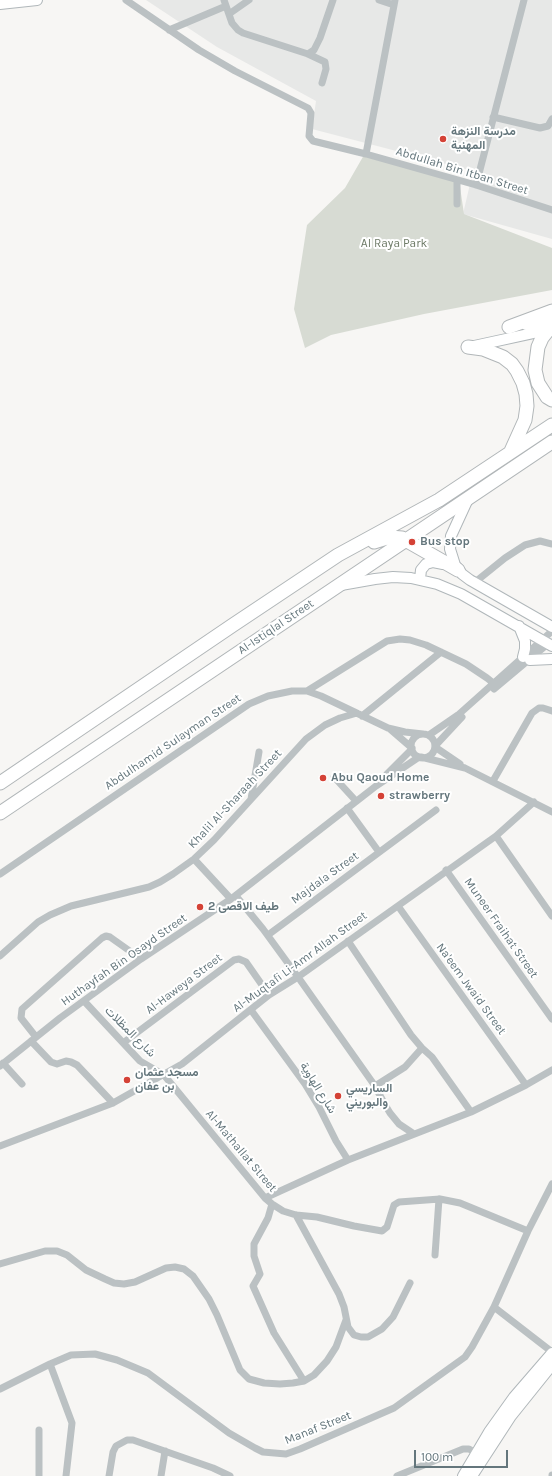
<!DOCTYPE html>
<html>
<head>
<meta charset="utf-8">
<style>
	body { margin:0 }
	#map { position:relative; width:552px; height:1476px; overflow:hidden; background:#f7f6f4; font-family:Karla,sans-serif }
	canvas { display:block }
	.scale { position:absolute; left:414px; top:1450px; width:94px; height:18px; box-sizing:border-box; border:2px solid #64767c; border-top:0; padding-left:5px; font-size:12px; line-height:14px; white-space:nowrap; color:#64767c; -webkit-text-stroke:3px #fff; paint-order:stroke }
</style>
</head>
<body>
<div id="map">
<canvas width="552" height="1476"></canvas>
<div class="scale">100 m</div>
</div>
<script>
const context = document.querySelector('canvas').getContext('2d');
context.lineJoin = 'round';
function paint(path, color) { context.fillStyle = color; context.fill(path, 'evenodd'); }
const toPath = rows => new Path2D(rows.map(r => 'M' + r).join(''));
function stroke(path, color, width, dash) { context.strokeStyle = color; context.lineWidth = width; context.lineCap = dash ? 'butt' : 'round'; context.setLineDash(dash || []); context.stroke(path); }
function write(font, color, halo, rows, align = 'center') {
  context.font = font + ' Karla,Vazirmatn,sans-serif'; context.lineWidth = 4; context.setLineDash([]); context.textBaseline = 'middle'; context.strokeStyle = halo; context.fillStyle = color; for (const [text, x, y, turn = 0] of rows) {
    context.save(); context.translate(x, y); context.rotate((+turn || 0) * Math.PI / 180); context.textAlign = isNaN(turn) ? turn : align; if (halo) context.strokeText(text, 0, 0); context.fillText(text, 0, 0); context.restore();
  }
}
const built = toPath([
	[146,0,552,0,552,239,463,214,473,171,312,129,316,101,217,47]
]);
const green = toPath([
	[364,155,459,180,464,214,552,248,552,290,424,314,331,335,305,348,294,309,307,225,345,188]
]);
const street = toPath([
	[126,0,199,50,235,71,308,108,311,113,309,136,313,141,366,154,476,185,552,210],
	[224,0,232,23,238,30,243,33,308,54,325,62,326,69,322,83],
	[379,0,394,5],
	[229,14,249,0],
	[169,30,226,6],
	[308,54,314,50,320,38,333,0],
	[493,117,540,128,548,126,552,119],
	[366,154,395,0],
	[476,185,524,0],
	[457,204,457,180],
	[474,583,505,558,525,545,540,541,552,544],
	[494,689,550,642],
	[307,691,321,696,388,728,405,732,423,734],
	[362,716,441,652],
	[390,729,412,748],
	'411 746a12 12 0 1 1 24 0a12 12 0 1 1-24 0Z',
	[429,735,458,715,552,631],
	[435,746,462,717],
	[435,747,460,764],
	[421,757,465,768,552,812],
	[387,774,412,749],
	[334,777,356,801],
	[493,781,532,713,539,708,543,708,552,711],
	[251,799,259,752],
	[347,808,379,852],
	[496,836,552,916],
	[194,859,231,899],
	[446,870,552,1019],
	[0,874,249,704,268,696,292,691,307,691,387,641,400,639,410,640,426,645,466,664,487,678,497,686],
	[236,896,263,929,298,977,375,1086,384,1103,390,1113,399,1124,414,1134],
	[398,906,526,1085],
	[268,935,436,810],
	[348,941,411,1035,422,1048,432,1057,471,1112],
	[0,956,38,922,50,915,71,906,149,887,160,882,173,874,194,859,214,840,306,739,325,725,340,718,357,713],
	[84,1001,140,1061,164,1075,265,1198,272,1204,283,1211,296,1215,317,1217,354,1226,382,1231,387,1227,394,1205,399,1202,440,1199,460,1203,528,1231],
	[251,1010,305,1084,319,1107,336,1141,348,1160],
	[36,1037,21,1018,22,1009,102,938,106,936,110,937,141,959],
	[31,1041,51,1062,57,1064,66,1061,71,1062,77,1065,113,1103],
	[123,1043,234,960,239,959,246,962,269,995],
	[3,1063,22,1084],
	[0,1066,60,1018,141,959,231,899,376,786,419,757],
	[375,1086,405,1067,422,1048],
	[0,1146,113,1103,182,1064,269,995,298,977,496,836,534,802],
	[265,1198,348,1160,471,1112,526,1085,552,1070],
	[272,1204,268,1218,254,1244,254,1256,260,1274,253,1286,274,1333,304,1381],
	[296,1215,339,1294,344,1307,348,1327,354,1335,361,1337,368,1337,382,1329,393,1317,410,1283],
	[435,1255,439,1199],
	[0,1264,45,1251,57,1251,67,1255,86,1270,105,1279,114,1283,124,1284,135,1282,166,1268,175,1267,184,1269,193,1276,209,1299,217,1315,240,1370,249,1379,264,1383,280,1384,293,1383,304,1381,314,1375,327,1361,336,1347,346,1320],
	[494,1307,552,1352],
	[50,1364,72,1423,66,1476],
	[0,1389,50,1364,71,1355,95,1354,117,1360,148,1373,229,1433,255,1448,263,1452,286,1454,300,1449,394,1408,465,1357,472,1347,494,1307,528,1231,552,1184],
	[39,1430,39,1476],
	[109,1476,113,1452,116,1446,127,1440,133,1440,213,1468,230,1476],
	[161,1476,165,1451],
	[397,1476,463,1449,469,1449,476,1453],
	[552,1476,552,1475]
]);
const secondary = toPath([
	[0,4,37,0],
	[526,325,552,321],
	[474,346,552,329],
	[468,499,451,536,450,549,455,565,462,574,470,580,552,627],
	[420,579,421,570,426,564,433,562,443,564],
	[341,585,375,579,393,577,411,578,437,584,461,594,552,646],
	[519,626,525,641,525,649,523,657],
	[530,660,552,659],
	[463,1476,489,1432,514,1397,552,1353],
	[472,1476,511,1416,552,1365]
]);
const highway = toPath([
	[509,327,552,311],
	[549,329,542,338,538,347,535,370,538,383,547,397,552,400],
	[468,347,483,349,503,357,512,364,517,371,523,383,526,394,527,406,525,420,511,451],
	[374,542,390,537,402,538,458,570],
	[0,783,233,625,338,555,439,500,552,425],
	[0,813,552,442]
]);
const markers = [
	[443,139,4,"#d44236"],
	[412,542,4,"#d44236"],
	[323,778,4,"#d44236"],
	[381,796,4,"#d44236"],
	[200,907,4,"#d44236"],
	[127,1080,4,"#d44236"],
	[338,1096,4,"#d44236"]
];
const poiNames = [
	["مدرسة النزهة",451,132],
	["المهنية",451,146],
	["Bus stop",420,542],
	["Abu Qaoud Home",331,778],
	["strawberry",389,796],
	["طيف الاقصى 2",208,907],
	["مسجد عثمان",135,1073],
	["بن عفان",135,1087],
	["الساريسي",346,1089],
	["والبوريني",346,1103]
];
const streetNames = [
	["Abdullah Bin Itban Street",462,171,17],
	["Al-Istiqlal Street",276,627,-34],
	["Abdulhamid Sulayman Street",173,742,-34],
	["Khalil Al-Sharaah Street",235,799,-47],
	["Majdala Street",325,878,-36],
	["Muneer Fraihat Street",501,928,55],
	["Huthayfah Bin Osayd Street",124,960,-35],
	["Al-Muqtafi Li-Amr Allah Street",300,962,-36],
	["Al-Haweya Street",184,984,-37],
	["Na'eem Jwaid Street",471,989,54],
	["شارع المظلات",130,1032,45],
	["شارع الهاوية",318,1088,58],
	["Al-Mathallat Street",241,1151,50],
	["Manaf Street",318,1428,-22]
];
const parkNames = [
	["Al Raya Park",394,244]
];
paint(built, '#e7e8e7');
paint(green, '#d7dbd3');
stroke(secondary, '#b0b7ba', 12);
stroke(highway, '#b1b6b8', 15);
stroke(street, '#bbc1c3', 7);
stroke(secondary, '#fff', 10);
stroke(highway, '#fff', 13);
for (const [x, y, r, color] of markers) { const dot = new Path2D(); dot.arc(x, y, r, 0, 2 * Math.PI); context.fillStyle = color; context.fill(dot); stroke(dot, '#fff', 1.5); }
write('bold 12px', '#64767c', '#fff', poiNames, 'left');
write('12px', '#64767c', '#fff', streetNames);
write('12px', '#6d7a66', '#fff', parkNames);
</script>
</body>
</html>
